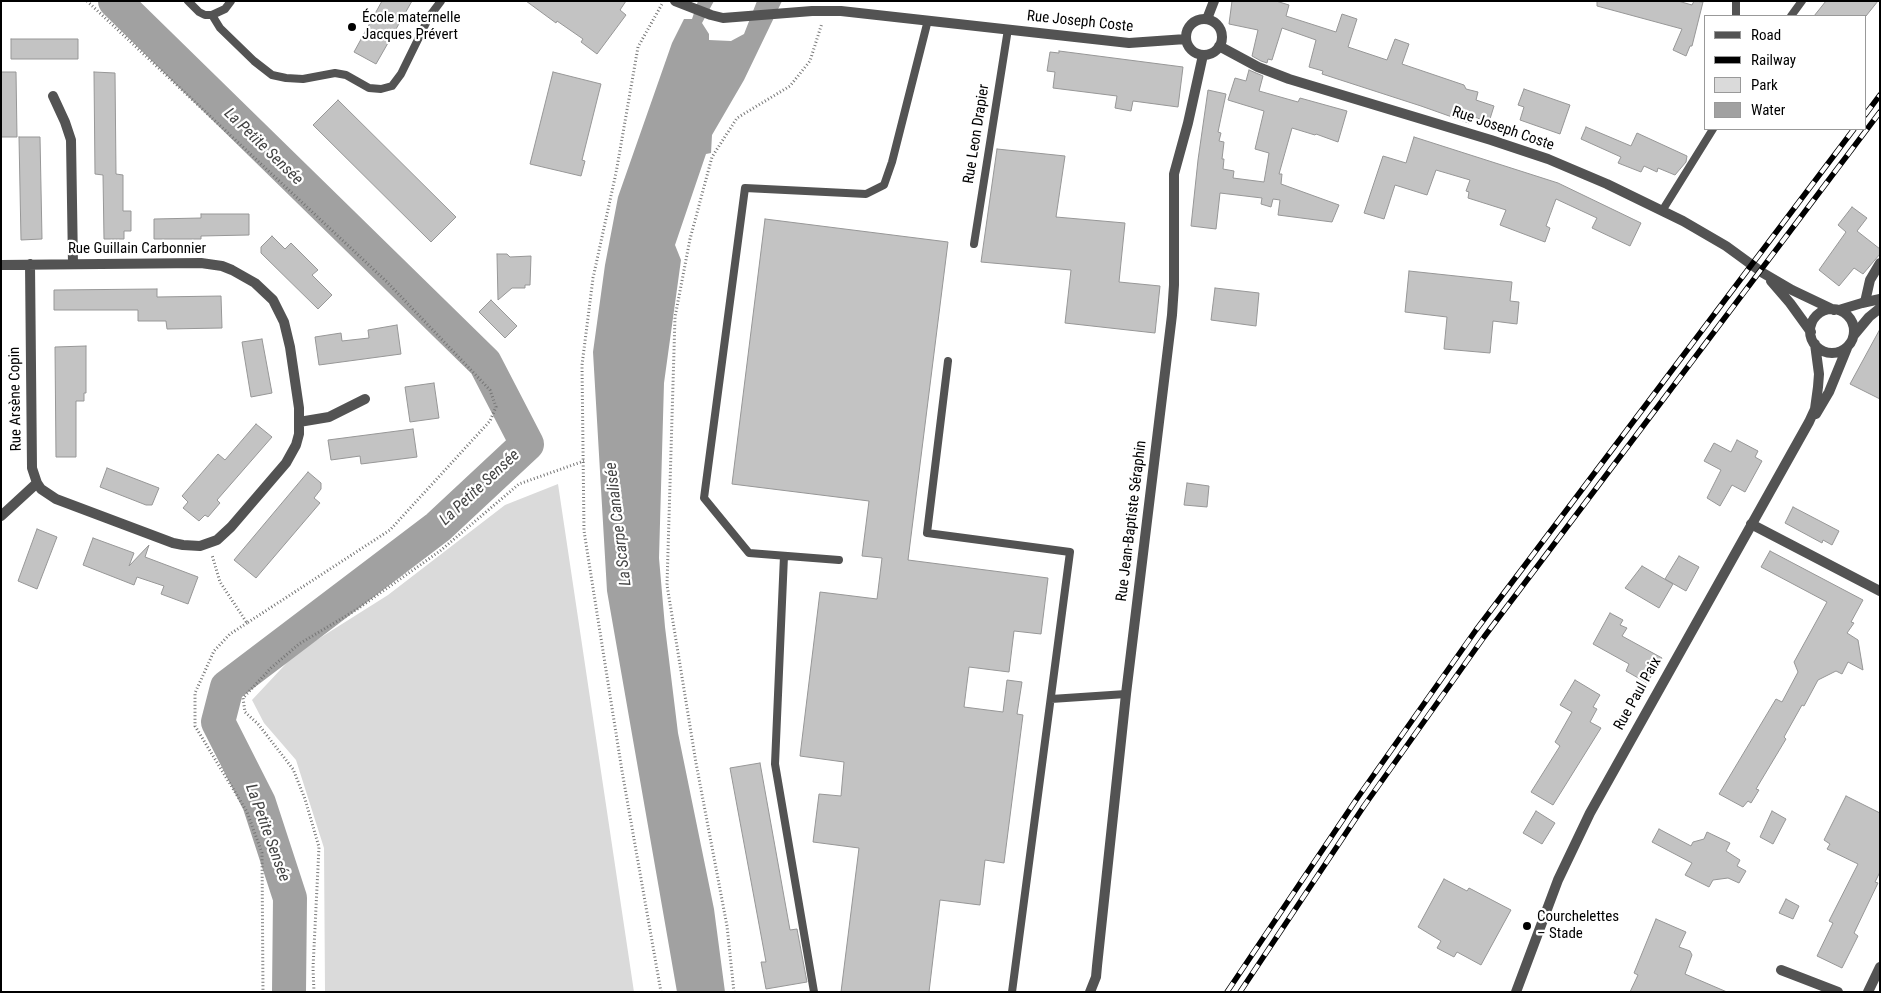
<!DOCTYPE html>
<html>
<head>
<meta charset="utf-8">
<style>
	body { margin:0 }
	#map { position:relative; width:1881px; height:993px; overflow:hidden; background:#fff; font-family:"Roboto Condensed",sans-serif }
	canvas { display:block }
	.frame { position:absolute; inset:0; border:2px solid #000; pointer-events:none }
	.legend { position:absolute; left:1704px; top:15px; width:162px; height:115px; box-sizing:border-box; background:#fff; border:1px solid #999; margin:0; padding:6px 9px; list-style:none; font-size:15px; color:#000 }
	.legend li { display:flex; align-items:center; gap:10px; height:25px }
	.legend b { width:25px; border:1px solid #999 }
</style>
</head>
<body>
<div id="map">
<canvas width="1881" height="993"></canvas>
<div class="frame"></div>
<ul class="legend">
<li><b style="height:6px;background:#535353"></b>Road</li>
<li><b style="height:6px;background:#000"></b>Railway</li>
<li><b style="height:14px;background:#dadada"></b>Park</li>
<li><b style="height:14px;background:#a1a1a1"></b>Water</li>
</ul>
</div>
<script>
const context = document.querySelector('canvas').getContext('2d');
context.lineJoin = 'round';
function paint(path, color) { context.fillStyle = color; context.fill(path, 'evenodd'); }
const toPath = rows => new Path2D(rows.map(r => 'M' + r).join(''));
function stroke(path, color, width, dash) { context.strokeStyle = color; context.lineWidth = width; context.lineCap = dash ? 'butt' : 'round'; context.setLineDash(dash || []); context.stroke(path); }
function write(font, color, halo, rows, align = 'center') {
  context.font = font + ' "Roboto Condensed",sans-serif'; context.lineWidth = 4.5; context.setLineDash([]); context.textBaseline = 'middle'; context.strokeStyle = halo; context.fillStyle = color; for (const [text, x, y, turn = 0] of rows) {
    context.save(); context.translate(x, y); context.rotate((+turn || 0) * Math.PI / 180); context.textAlign = isNaN(turn) ? turn : align; if (halo) context.strokeText(text, 0, 0); context.fillText(text, 0, 0); context.restore();
  }
}
const green = toPath([
	[558,484,634,992,325,992,324,848,296,760,264,723,252,700,296,653,388,595,505,505]
]);
const water = toPath([
	[698,1,714,1,702,23,709,34,709,40,731,41,744,34,757,1,782,1,744,80,712,135,711,153,706,154,675,245,681,260,664,383,659,558,665,627,678,733,714,909,725,992,677,992,607,591,593,352,605,265,618,197,672,43,684,19,692,19]
]);
const river = toPath([
	[115,1,485,363,527,444,438,527,227,687,218,722,259,803,290,898,289,992]
]);
const building = toPath([
	[382,1,412,1,376,64,354,52,382,1],
	[526,1,626,1,620,10,626,15,597,54,581,42,583,39,557,21,556,23,526,1],
	[1232,1,1276,1,1289,5,1286,16,1336,32,1342,14,1357,19,1348,47,1387,60,1395,39,1409,44,1402,64,1464,85,1466,89,1478,92,1476,100,1494,106,1489,122,1471,116,1469,123,1421,106,1322,74,1323,71,1309,67,1316,40,1282,28,1272,60,1268,59,1267,63,1261,61,1252,56,1258,30,1229,24,1232,1],
	[1597,1,1678,1,1692,5,1694,1,1703,2,1692,46,1690,46,1686,56,1673,50,1682,29,1597,6,1597,1],
	[1826,1,1878,1,1866,16,1814,16,1826,1],
	[11,39,78,39,78,59,11,59,11,39],
	[1059,51,1183,67,1178,107,1133,101,1131,111,1115,108,1117,96,1053,88,1055,72,1047,71,1050,52,1059,53,1059,51],
	[1249,70,1263,76,1259,91,1298,102,1300,98,1347,111,1338,142,1316,134,1315,135,1292,128,1279,174,1282,174,1281,184,1339,205,1332,222,1278,215,1280,200,1273,199,1271,207,1261,204,1262,198,1220,193,1216,229,1191,226,1198,160,1208,90,1226,94,1218,132,1221,133,1219,141,1224,142,1222,159,1224,159,1223,169,1234,171,1233,178,1264,182,1269,153,1255,149,1264,111,1228,100,1235,78,1246,81,1249,70],
	[1,72,16,72,17,137,1,137,1,72],
	[94,72,115,73,116,174,123,175,123,211,131,211,131,231,124,231,124,239,104,239,103,175,95,174,94,72],
	[553,72,601,84,582,160,585,161,581,176,530,164,553,72],
	[1524,89,1570,105,1560,134,1520,120,1524,107,1518,105,1524,89],
	[338,100,456,217,431,242,313,125,338,100],
	[1586,127,1631,146,1637,133,1687,156,1686,162,1675,175,1658,168,1657,172,1644,166,1641,172,1618,163,1621,157,1581,139,1586,127],
	[19,137,40,137,42,239,21,240,19,137],
	[1414,137,1558,183,1641,223,1630,246,1592,228,1597,218,1556,199,1546,226,1550,228,1545,242,1500,225,1506,210,1468,198,1469,192,1466,191,1470,180,1436,170,1427,195,1395,185,1384,219,1364,213,1383,156,1406,163,1414,137],
	[997,149,1065,156,1056,217,1125,223,1119,282,1160,286,1155,333,1065,323,1071,270,981,262,997,149],
	[1852,207,1867,218,1857,231,1880,249,1880,254,1863,274,1854,268,1839,286,1819,270,1846,232,1838,225,1852,207],
	[201,214,249,214,249,235,201,236,201,239,154,239,154,219,201,218,201,214],
	[765,219,948,242,908,560,1048,578,1041,634,1014,631,1009,672,969,667,964,707,1003,712,1007,680,1022,682,1017,714,1023,715,1004,863,985,860,980,905,940,900,929,992,841,992,859,848,813,842,819,794,841,796,844,762,800,756,820,592,877,599,882,558,862,556,869,501,732,484,765,219],
	[272,236,285,249,291,243,318,270,312,275,332,295,318,309,261,253,261,247,272,236],
	[497,254,507,254,510,257,531,256,530,285,525,285,525,288,512,288,498,300,497,254],
	[1409,271,1512,282,1510,301,1519,302,1517,324,1493,321,1490,353,1444,349,1447,317,1405,312,1409,271],
	[1215,288,1259,293,1256,326,1211,320,1215,288],
	[157,289,157,297,221,296,222,328,167,329,166,321,138,321,138,310,54,310,54,290,157,289],
	[491,300,517,326,505,338,479,312,491,300],
	[397,325,401,354,319,365,315,337,341,333,342,341,369,338,368,330,397,325],
	[1880,329,1880,399,1850,384,1880,329],
	[262,339,272,393,251,397,242,342,262,339],
	[86,346,86,393,84,393,84,401,76,401,76,457,56,457,55,347,86,346],
	[434,383,439,418,410,422,405,387,434,383],
	[256,424,272,437,217,500,220,503,208,517,205,515,199,521,183,508,188,502,182,496,218,454,225,460,256,424],
	[413,429,417,457,361,464,360,456,331,460,328,440,413,429],
	[1737,440,1758,451,1755,457,1762,461,1745,492,1732,485,1720,506,1707,498,1721,470,1704,461,1714,443,1731,452,1737,440],
	[107,468,159,488,152,505,146,505,100,487,107,468],
	[308,472,321,483,321,489,314,498,320,503,256,578,234,560,308,472],
	[1187,483,1209,486,1207,507,1184,505,1187,483],
	[1793,507,1839,531,1832,545,1823,540,1822,543,1785,523,1793,507],
	[37,529,57,537,37,589,18,581,37,529],
	[93,538,134,553,129,566,149,545,145,557,198,577,188,604,161,594,164,586,137,577,134,585,83,565,93,538],
	[1770,551,1863,600,1851,622,1854,623,1847,633,1858,640,1863,670,1848,662,1842,674,1836,671,1818,680,1804,706,1802,705,1784,737,1786,739,1756,789,1759,790,1751,803,1748,801,1743,807,1719,794,1776,699,1782,702,1798,672,1794,662,1827,602,1761,567,1770,551],
	[1679,556,1699,567,1686,591,1665,579,1679,556],
	[1642,566,1673,584,1659,608,1625,588,1642,566],
	[1610,613,1623,620,1620,625,1627,628,1622,636,1662,658,1647,683,1626,671,1629,664,1593,644,1610,613],
	[1575,680,1600,695,1593,707,1597,709,1590,722,1601,728,1553,805,1531,792,1560,746,1555,742,1572,712,1560,705,1575,680],
	[760,763,790,930,797,929,807,982,766,989,761,962,766,962,730,768,760,763],
	[1846,796,1880,813,1880,872,1875,882,1878,883,1854,933,1858,936,1842,968,1817,956,1833,923,1829,921,1858,864,1827,849,1830,844,1824,840,1846,796],
	[1536,811,1555,823,1542,844,1523,833,1536,811],
	[1772,811,1786,819,1773,844,1760,837,1772,811],
	[1659,829,1691,846,1693,842,1704,839,1707,832,1730,843,1726,851,1740,860,1737,866,1746,871,1739,883,1728,878,1713,880,1709,887,1685,875,1692,863,1652,842,1659,829],
	[1444,879,1467,891,1469,888,1511,910,1481,965,1457,952,1454,957,1437,948,1441,941,1418,927,1444,879],
	[1786,899,1799,906,1793,919,1779,913,1786,899],
	[1656,919,1686,932,1679,947,1690,951,1692,955,1685,974,1727,992,1630,992,1638,975,1634,973,1656,919]
]);
const path = toPath([
	[87,1,387,282,490,390,496,407,490,421,390,530,247,623,220,582,212,555],
	[247,623,230,634,214,651,195,693,195,726,247,812,262,853,263,992],
	[314,992,313,968,319,847,305,799,293,769,258,724,245,712,243,698,271,668,299,644,356,610,440,551,519,484,584,461],
	[661,992,622,771,584,531,582,365,593,278,616,173,638,47,662,4],
	[734,992,727,926,696,763,667,585,675,317,690,239,712,157,737,118,790,86,810,61,822,23]
]);
const service = toPath([
	[188,1,199,12,205,15,212,15,225,9,231,1],
	[212,15,220,28,254,61,272,75,286,78,303,79,335,73,346,75,369,88,381,89,392,86,401,74,429,17,441,1],
	[1736,16,1736,1],
	[1791,16,1802,1],
	[1662,211,1713,129],
	[974,244,1008,29],
	[948,361,927,533,1070,552,1012,992],
	[784,556,775,764,814,992],
	[839,560,749,553,704,498,745,188,866,194,884,185,892,162,928,20],
	[1051,699,1126,694]
]);
const minor = toPath([
	[1207,19,1214,1],
	[53,96,65,122,71,140,73,264],
	[1,265,201,263,222,266,232,270,255,283,273,300,284,322,290,347,299,408,299,434,296,445,286,463,231,527,217,540,200,546,183,545,173,543,56,499,41,489,37,483],
	[1865,302,1870,280,1880,263],
	[299,422,329,417,365,399],
	[1,516,37,483,32,468,30,264],
	[1751,524,1880,591],
	[1781,970,1838,992],
	[1090,992,1096,977,1097,966,1126,694,1172,315,1174,285,1174,174,1188,123,1203,55],
	[1868,992,1880,967]
]);
const tertiary = toPath([
	[675,1,711,15,723,18,812,11,841,11,1129,43,1186,39],
	'1186 37a18 18 0 1 1 36 0a18 18 0 1 1-36 0Z',
	[1219,46,1258,67,1289,79,1491,140,1548,159,1607,184,1683,221,1726,246,1763,273,1792,290,1834,310],
	[1771,281,1790,303,1811,332],
	'1810 331a22 22 0 1 1 44 0a22 22 0 1 1-44 0Z',
	[1839,310,1862,303,1880,299],
	[1854,335,1869,317,1880,308],
	[1816,414,1829,392,1847,348],
	[1516,992,1558,880,1590,813,1809,422,1815,409,1818,387,1819,374,1815,344]
]);
const rail = toPath([
	[1865,115,1880,95],
	[1227,992,1356,800,1476,630,1854,129],
	[1240,992,1364,806,1484,637,1880,112]
]);
const markers = [
	[352,27,5,"#000"],
	[1527,926,5,"#000"]
];
const poiNames = [
	["École maternelle",362,18],
	["Jacques Prévert",362,35],
	["Courchelettes",1537,917],
	["– Stade",1537,934]
];
const streetNames = [
	["Rue Joseph Coste",1080,22,6],
	["Rue Joseph Coste",1503,129,19],
	["Rue Leon Drapier",977,134,-81],
	["Rue Guillain Carbonnier",137,249],
	["Rue Arsène Copin",16,399,-91],
	["Rue Jean-Baptiste Séraphin",1132,521,-83],
	["Rue Paul Paix",1638,694,-61]
];
const waterNames = [
	["La Petite Sensée",263,147,44],
	["La Petite Sensée",480,488,-43],
	["La Scarpe Canalisée",619,524,-97],
	["La Petite Sensée",267,833,70]
];
paint(green, '#dadada');
paint(water, '#a1a1a1');
stroke(river, '#a1a1a1', 34);
paint(building, '#c3c3c3');
stroke(building, '#979797', 1);
stroke(path, '#757575', 3, [1, 2.5]);
stroke(service, '#535353', 8);
stroke(minor, '#535353', 10);
stroke(tertiary, '#535353', 10);
stroke(rail, '#000', 5.5);
stroke(rail, '#fff', 4, [11]);
for (const [x, y, r, color] of markers) { const dot = new Path2D(); dot.arc(x, y, r, 0, 2 * Math.PI); context.fillStyle = color; context.fill(dot); stroke(dot, '#fff', 2); }
write('15px', '#000', '#fff', poiNames, 'left');
write('15px', '#000', '#fff', streetNames);
write('italic 16px', '#424242', '#fff', waterNames);
</script>
</body>
</html>
